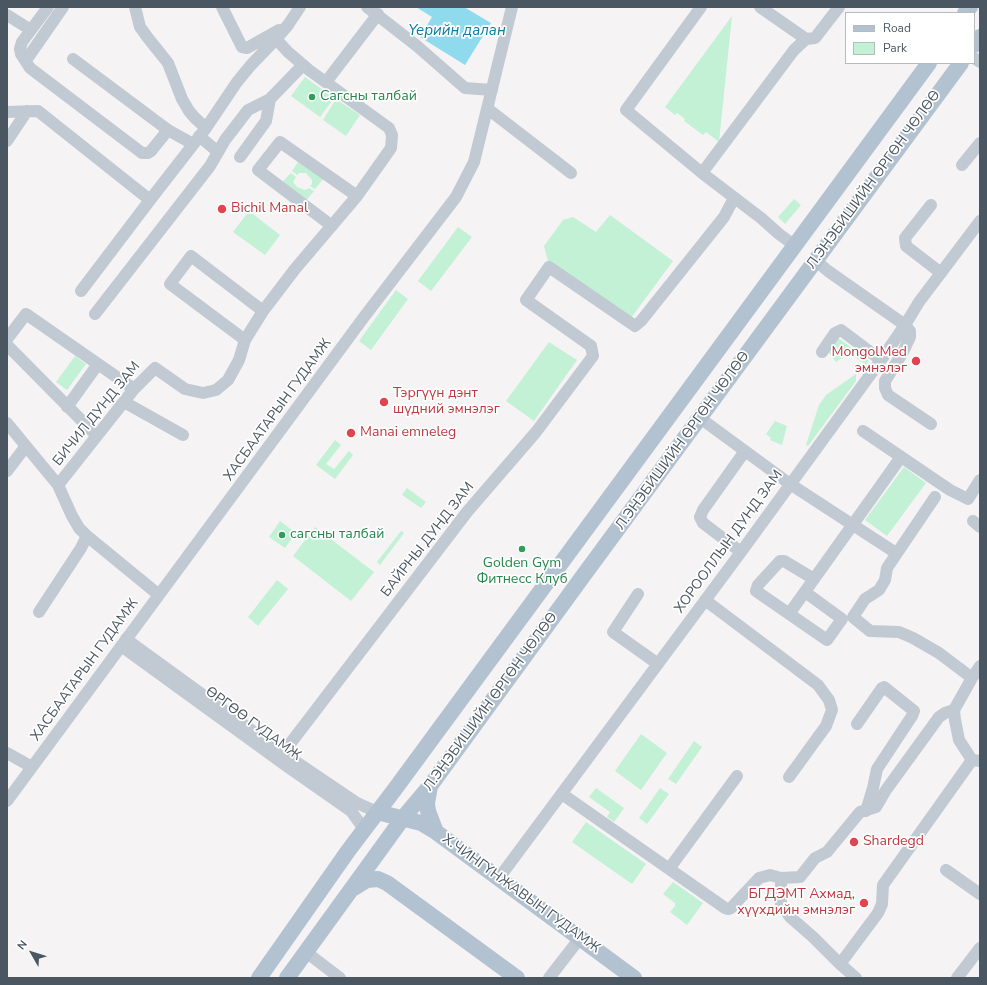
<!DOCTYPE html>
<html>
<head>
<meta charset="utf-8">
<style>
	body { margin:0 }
	#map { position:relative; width:987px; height:985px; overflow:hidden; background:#f5f3f3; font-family:"Nunito Sans",sans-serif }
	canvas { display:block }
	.frame { position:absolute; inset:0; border:8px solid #4a5661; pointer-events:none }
	.legend { position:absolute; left:845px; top:12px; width:130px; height:52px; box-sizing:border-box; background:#fff; border:1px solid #b7bbc0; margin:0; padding:5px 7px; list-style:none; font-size:12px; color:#4a5661 }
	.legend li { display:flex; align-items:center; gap:8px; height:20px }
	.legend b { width:20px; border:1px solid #b7bbc0 }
	.north { position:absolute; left:12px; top:933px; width:40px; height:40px; -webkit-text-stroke:3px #fff; paint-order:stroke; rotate:309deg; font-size:11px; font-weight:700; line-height:16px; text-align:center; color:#4a5661 }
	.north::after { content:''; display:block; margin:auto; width:14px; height:18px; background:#4a5661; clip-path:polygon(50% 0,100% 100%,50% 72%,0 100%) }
</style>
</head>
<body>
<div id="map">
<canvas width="987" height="985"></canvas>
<div class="frame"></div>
<ul class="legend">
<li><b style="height:5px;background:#b3c2d1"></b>Road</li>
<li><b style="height:11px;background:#c3f1d5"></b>Park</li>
</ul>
<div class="north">N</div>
</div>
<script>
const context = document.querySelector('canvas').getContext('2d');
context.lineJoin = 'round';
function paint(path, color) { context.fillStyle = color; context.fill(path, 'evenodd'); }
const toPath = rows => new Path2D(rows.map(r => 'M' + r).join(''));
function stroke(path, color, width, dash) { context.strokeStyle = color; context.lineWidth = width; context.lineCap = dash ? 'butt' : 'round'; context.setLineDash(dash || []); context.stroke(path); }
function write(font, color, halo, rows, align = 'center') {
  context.font = font + ' "Nunito Sans",sans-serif'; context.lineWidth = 3.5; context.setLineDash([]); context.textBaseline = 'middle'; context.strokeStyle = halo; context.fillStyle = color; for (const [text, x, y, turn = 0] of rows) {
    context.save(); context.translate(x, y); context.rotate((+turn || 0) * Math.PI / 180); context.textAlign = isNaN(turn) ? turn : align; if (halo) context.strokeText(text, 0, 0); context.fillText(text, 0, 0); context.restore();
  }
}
const green = toPath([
	[732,16,719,142,706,132,703,135,684,121,685,119,677,113,675,115,665,107],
	[305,77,334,98,320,117,291,96],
	[336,99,360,115,346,136,323,120],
	[300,159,324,178,315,189,310,186,312,184,312,180,306,173,299,173,297,175,292,171],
	[291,173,296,177,293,182,297,187,305,190,309,188,314,191,305,202,281,183],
	[794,199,801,205,785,224,778,217],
	[249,211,280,235,265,255,233,232],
	[610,215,673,261,631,318,548,261,544,246,563,220,573,217,596,232],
	[458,227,472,237,431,291,418,281],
	[396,290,408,299,371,350,359,341],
	[837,337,869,361,866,365,849,353,836,362,827,350],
	[549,342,577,360,534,421,506,401],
	[75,356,86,364,67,390,56,382],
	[856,374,856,381,808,446,806,445,819,405,826,395],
	[775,421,787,426,782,445,770,440,771,438,766,434],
	[335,440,341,445,326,464,334,469,349,451,353,455,335,479,316,465],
	[904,467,926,483,887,536,865,520],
	[407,488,426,502,421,508,402,495],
	[280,521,296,533,285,548,269,537],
	[315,527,374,572,351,601,293,556],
	[401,531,404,533,380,565,377,562],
	[277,580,288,589,258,626,248,617],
	[641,734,667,753,641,790,615,771],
	[694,741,702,747,676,784,668,779],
	[596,788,624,808,614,822,607,817,610,812,589,797],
	[660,788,669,794,647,824,639,818],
	[586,822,646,864,632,884,572,842],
	[673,882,703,903,687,925,670,912,675,906,675,903,663,894]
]);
const water = toPath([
	[416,7,464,7,491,23,465,65,420,37,432,17]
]);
const minor = toPath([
	[48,7,22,42,20,49,21,54,30,68,142,153,148,153,151,151,168,130],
	[135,7,140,27,148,38,168,63,182,99,189,111,195,118,206,128],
	[222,7,242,47,247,48,279,30],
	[367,7,417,46,465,88,492,90],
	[701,7,626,110,702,173,761,218,779,234,794,245],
	[760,7,806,39],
	[7,15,31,30],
	[29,56,63,7],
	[974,58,980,62],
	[73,59,168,130,193,144],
	[326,82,378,14],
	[488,109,571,173],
	[7,112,38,111,150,200,206,128,237,82,251,65,276,39,288,25,300,7],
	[199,136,218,152],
	[7,141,27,111],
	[240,157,266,121,270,99],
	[962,165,980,143],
	[702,173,794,50,806,39,815,38,839,7],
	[931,205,905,238,906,246,941,273],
	[332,226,258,170,280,142,357,196],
	[815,260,828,271,905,325,910,331,910,337,903,352,885,381,885,388,888,395,931,424],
	[81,291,150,200],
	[95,314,210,166,225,140,248,110,270,99,303,65],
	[7,339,26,314,134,389],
	[245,340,170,284,191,256,263,311],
	[7,345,97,436],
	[822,352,835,333,841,330,881,360],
	[124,402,183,435],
	[67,407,98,364],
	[700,418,790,484,896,553],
	[7,423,58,485,72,516,79,528,87,536,159,595],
	[863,431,950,490,968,499,980,480],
	[7,471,26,446],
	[58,485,134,389,155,368,185,389,203,393,216,390,228,380,239,360,245,340,263,311,295,269,357,196,391,148,392,135,389,128,309,70,288,52,276,39],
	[935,497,887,568,885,580,879,590,865,599,853,617,870,631,899,632,913,638,939,653,972,678],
	[973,521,980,527],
	[741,552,703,523,700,517,703,510,745,451],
	[805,592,842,619,827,640,756,591,758,585,780,561,784,561,814,579],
	[638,594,613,632,658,664],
	[705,600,818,685,829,700,832,710,826,726,789,777],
	[39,612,81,548,87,536],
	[789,614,901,457],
	[126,639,283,753,345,795,357,803,377,812],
	[121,646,285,765,351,811,364,829],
	[980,666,972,678,954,710,955,720,959,740,972,760,980,761],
	[857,724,882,688,884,687,914,711,912,716,877,769,873,788,866,811],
	[7,753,32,767],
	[283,753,467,512,536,432,593,356,591,346,526,300,549,267,635,326,641,321,724,217,734,198],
	[562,794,725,908,728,909,731,908,759,878,770,875,781,878,781,905,790,917,813,937,840,964,856,978],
	[7,801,364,317,456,197,474,162,512,7],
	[669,869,737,776],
	[946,870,980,894],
	[499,878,741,552,881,360,905,325,919,302,980,221],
	[781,878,800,877,815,858,827,852,860,812,876,807,886,790,939,717,945,713,954,710],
	[306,952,340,978],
	[840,964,878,913,882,904,883,885,972,760],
	[549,978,580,938],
	[957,978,980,948]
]);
const major = toPath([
	[965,13,970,7],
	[974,45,980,37],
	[430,786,427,803,428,811,436,832],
	[377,812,421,823,436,832,634,978],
	[354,888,367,880,378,879,387,883,517,978],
	[259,978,348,851,395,789,929,63],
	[287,978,403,818,430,786,586,572,961,63]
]);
const markers = [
	[312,97,4,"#2e9e5b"],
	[222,209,5,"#e0444e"],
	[916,361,5,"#e0444e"],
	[384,402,5,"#e0444e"],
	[351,433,5,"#e0444e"],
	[282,535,4,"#2e9e5b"],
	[522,549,4,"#2e9e5b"],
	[854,842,5,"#e0444e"],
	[864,903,5,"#e0444e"]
];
const leisureNames = [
	["Сагсны талбай",320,97],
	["сагсны талбай",290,535],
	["Golden Gym",522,564,"center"],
	["Фитнесс Клуб",522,580,"center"]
];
const streetNames = [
	["Л.ЭНЭБИШИЙН ӨРГӨН ЧӨЛӨӨ",874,180,-54],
	["ХАСБААТАРЫН ГУДАМЖ",278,410,-54],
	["БИЧИЛ ДУНД ЗАМ",97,414,-51],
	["Л.ЭНЭБИШИЙН ӨРГӨН ЧӨЛӨӨ",683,441,-54],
	["БАЙРНЫ ДУНД ЗАМ",428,540,-52],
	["ХОРООЛЛЫН ДУНД ЗАМ",729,542,-54],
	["ХАСБААТАРЫН ГУДАМЖ",85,670,-54],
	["Л.ЭНЭБИШИЙН ӨРГӨН ЧӨЛӨӨ",491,702,-54],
	["ӨРГӨӨ ГУДАМЖ",253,724,36],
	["Х.ЧИНГҮНЖАВЫН ГУДАМЖ",521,894,36]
];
const healthNames = [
	["Bichil Manal",231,209],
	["MongolMed",907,353,"right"],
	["эмнэлэг",907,369,"right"],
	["Тэргүүн дэнт",393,394],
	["шүдний эмнэлэг",393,410],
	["Manai emneleg",360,433],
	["Shardegd",863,842],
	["БГДЭМТ Ахмад,",855,895,"right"],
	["хүүхдийн эмнэлэг",855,911,"right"]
];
const waterNames = [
	["Үерийн далан",457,31]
];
paint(green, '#c3f1d5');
paint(water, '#90daee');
stroke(minor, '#c1cad2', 12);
stroke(major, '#b3c2d1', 16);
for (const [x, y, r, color] of markers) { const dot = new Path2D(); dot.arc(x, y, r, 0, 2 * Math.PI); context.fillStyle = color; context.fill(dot); stroke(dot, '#fff', 1.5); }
write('14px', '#27864d', '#fff', leisureNames, 'left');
write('14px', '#4a5661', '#fff', streetNames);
write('14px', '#be3a42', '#fff', healthNames, 'left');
write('italic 15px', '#0c7c9b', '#fff', waterNames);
</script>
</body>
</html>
